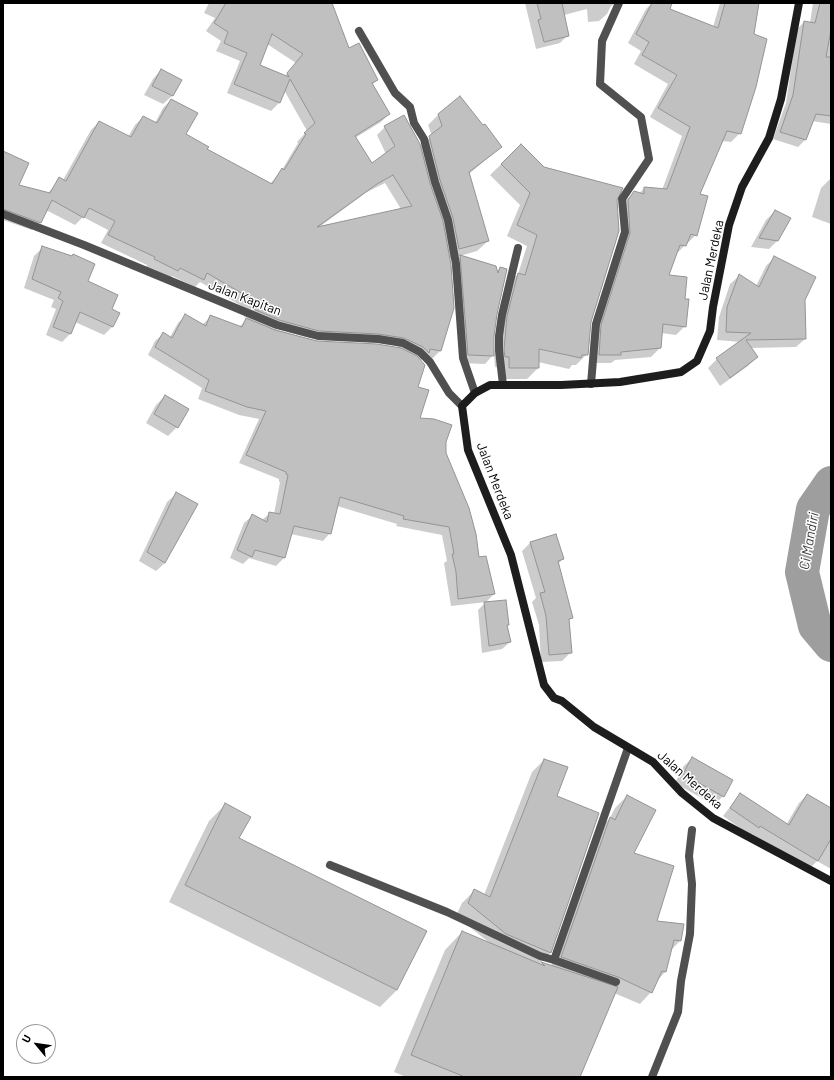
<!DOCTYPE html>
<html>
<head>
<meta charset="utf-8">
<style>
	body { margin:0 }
	#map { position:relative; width:834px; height:1080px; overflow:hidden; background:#fff; font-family:Barlow,sans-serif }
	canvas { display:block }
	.frame { position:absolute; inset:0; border:4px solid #000; pointer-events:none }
	.north { position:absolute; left:16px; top:1024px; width:40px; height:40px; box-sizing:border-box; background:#fff; border:1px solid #999; border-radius:50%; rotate:299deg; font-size:11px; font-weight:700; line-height:16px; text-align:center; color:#000 }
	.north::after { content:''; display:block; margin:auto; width:14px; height:18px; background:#000; clip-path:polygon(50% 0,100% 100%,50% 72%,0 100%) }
</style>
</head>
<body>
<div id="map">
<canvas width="834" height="1080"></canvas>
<div class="frame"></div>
<div class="north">U</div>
</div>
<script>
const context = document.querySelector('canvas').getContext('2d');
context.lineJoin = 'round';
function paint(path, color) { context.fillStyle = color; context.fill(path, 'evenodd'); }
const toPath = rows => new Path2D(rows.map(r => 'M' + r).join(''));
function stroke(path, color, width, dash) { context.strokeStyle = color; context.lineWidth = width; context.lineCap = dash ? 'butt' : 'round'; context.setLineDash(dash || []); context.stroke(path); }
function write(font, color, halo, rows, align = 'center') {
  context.font = font + ' Barlow,sans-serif'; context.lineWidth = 3; context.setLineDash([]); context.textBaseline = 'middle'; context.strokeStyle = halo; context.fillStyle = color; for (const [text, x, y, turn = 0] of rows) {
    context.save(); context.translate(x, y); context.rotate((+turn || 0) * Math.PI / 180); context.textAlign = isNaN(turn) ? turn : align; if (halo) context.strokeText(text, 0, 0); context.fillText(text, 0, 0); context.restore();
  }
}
const shadow = toPath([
	[209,3,333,3,332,5,349,49,377,80,372,85,389,114,381,122,355,138,372,164,386,154,377,135,385,127,419,147,432,136,428,125,439,114,501,147,469,174,488,241,477,251,449,259,440,351,432,359,424,357,420,361,417,388,419,419,445,441,445,453,478,558,485,557,494,594,485,603,508,624,507,626,510,642,502,649,482,653,478,610,486,602,451,606,444,563,447,561,442,535,396,526,397,524,337,506,330,533,323,541,291,534,284,558,276,566,249,558,243,564,230,558,244,523,252,516,262,520,270,513,274,514,280,482,279,482,279,479,239,463,259,419,239,415,198,399,202,388,148,355,155,341,163,334,170,337,178,323,185,316,202,325,211,316,239,327,248,318,244,317,247,309,200,282,195,287,172,276,169,279,146,268,147,265,101,243,108,230,83,217,75,225,46,210,40,222,32,230,3,220,3,156,18,186,48,193,60,179,63,180,91,130,99,122,128,137,135,125,143,117,155,123,163,108,171,100,184,135,206,150,270,184,282,170,298,143,297,142,307,131,284,90,279,103,271,111,227,93,240,61,216,51,221,41,206,31,215,18,204,13],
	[267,44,296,63,285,76,259,65],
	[385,183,401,209,318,228,367,192],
	[269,327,310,338,370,341,395,345,403,349,317,342],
	[525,3,617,3,611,6,607,14,599,21,588,22,587,9,564,15,568,35,560,43,536,49],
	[652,3,660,3,668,10,713,27,720,3,758,3,740,133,731,142,722,141,698,195,696,235,676,254,668,276,684,300,685,326,676,335,661,333,660,348,651,357,615,360,611,363,591,363,593,335,622,243,625,201,634,193,639,194,644,188,662,190,682,136,650,117,668,84,634,64,641,51,628,43,646,9],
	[813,3,831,3,831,124,812,121,805,140,798,147,773,139,786,103,797,29,804,22,810,23],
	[161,70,180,81,172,96,163,104,144,95,153,79],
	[521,145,543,168,616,199,590,322,587,354,576,365,572,365,569,369,538,362,538,368,527,379,499,379,499,368,495,367,494,354,485,364,461,363,452,264,460,256,497,272,500,268,492,336,495,354,497,328,507,285,518,274,527,246,507,236,520,205,490,175],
	[830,179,831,180,831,224,812,217,821,188],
	[775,211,778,240,769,249,751,247,766,220],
	[43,247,86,282,112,327,104,335,75,322,70,334,62,342,46,335,56,309,51,307,54,300,24,288,34,256],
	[775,257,805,339,796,347,751,348,757,357,748,366,720,386,708,368,717,359,741,342,717,340,719,317,730,284,739,276,756,286,766,266],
	[165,396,187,410,177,427,168,436,146,423,156,405],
	[176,494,165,563,156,571,139,561,167,502],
	[530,543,563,559,558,564,572,618,568,621,571,652,562,661,541,662,539,625,532,602,536,598,522,551],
	[692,758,723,796,714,805,675,783,683,767],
	[544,760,556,796,598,814,550,953,540,963,551,966,598,830,610,818,615,808,627,796,633,854,656,922,680,941,671,950,665,972,657,981,651,992,640,1004,614,993,579,1077,406,1077,394,1072,445,950,462,932,491,944,456,916,462,903,474,891,484,895,532,772],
	[740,794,786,825,799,803,807,795,831,808,831,869,817,861,809,869,752,834,750,835,723,816],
	[226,804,238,838,397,990,380,1007,169,902,209,821]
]);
const river = toPath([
	[831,483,813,509,802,572,815,626,831,645]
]);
const building = toPath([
	[226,3,332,3,349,48,359,43,378,80,372,83,390,114,355,136,372,163,395,146,384,126,404,115,420,144,430,183,443,221,451,265,454,308,441,351,430,349,429,353,423,347,404,338,378,334,319,331,279,320,251,308,255,301,207,273,204,280,180,268,178,271,154,259,155,257,108,235,115,221,89,208,84,218,52,200,41,223,3,209,3,151,29,163,19,185,50,193,59,177,66,181,99,121,131,137,143,116,157,123,171,99,198,113,186,134,209,147,207,149,272,184,282,168,284,170,306,134,304,133,315,123,290,79,280,103,234,84,247,53,224,43,228,32,214,23,226,3],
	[272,34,303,54,287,73,289,77,260,65,272,34],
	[393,175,412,206,317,227,377,184,393,175],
	[537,3,562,3,569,36,544,42,538,20,541,19,537,3],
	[652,3,672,3,670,9,718,28,725,3,759,3,754,34,767,39,756,87,741,134,727,131,700,194,708,196,697,236,691,234,686,246,680,245,669,275,687,277,685,299,689,299,686,327,663,324,661,348,621,352,621,355,599,355,601,325,630,233,628,200,634,191,644,194,644,187,667,189,690,127,658,108,677,75,642,55,649,42,636,34,652,3],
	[820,3,831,3,831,30,826,57,831,57,831,116,816,114,806,140,780,132,793,95,804,21,815,23,820,3],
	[161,69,182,80,173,96,152,86,161,69],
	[460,96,483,125,485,124,502,147,469,172,489,241,459,249,453,218,440,180,429,136,442,126,438,114,460,96],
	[521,144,544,167,623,188,617,200,619,231,591,322,588,355,582,355,581,358,539,349,539,368,509,368,509,357,505,357,504,350,507,316,518,273,525,275,537,235,517,225,530,193,501,164,521,144],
	[775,210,791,218,778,241,759,238,775,210],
	[42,246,72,256,73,254,95,264,88,281,118,295,112,309,120,313,113,327,80,312,71,334,53,327,63,301,58,298,61,292,32,279,42,246],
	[460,255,496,266,498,273,500,267,507,269,497,314,494,336,494,356,468,355,460,255],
	[774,256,816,277,805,300,806,339,746,340,758,357,730,378,716,358,751,333,726,332,727,307,739,274,759,287,774,256],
	[185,314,206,326,210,315,242,327,246,318,275,330,317,341,377,344,401,348,417,356,425,365,418,387,429,390,420,418,434,419,452,425,446,442,446,453,469,508,476,534,479,557,486,556,495,594,458,599,456,572,452,554,454,554,449,527,403,519,404,516,340,497,331,534,294,526,285,558,255,550,252,557,237,550,252,514,267,522,269,512,280,514,288,475,286,474,286,472,246,455,266,411,247,407,205,391,209,380,155,347,163,332,172,338,185,314],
	[165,395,189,409,178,428,154,414,165,395],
	[176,492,198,504,165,563,147,552,176,492],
	[556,534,564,559,558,561,573,618,569,619,572,653,549,655,546,616,540,593,545,592,530,542,556,534],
	[506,600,509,625,507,625,511,642,489,646,484,602,506,600],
	[692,757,733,780,724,797,683,774,692,757],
	[544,759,568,767,557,796,599,813,551,953,506,934,468,903,474,889,490,897,544,759],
	[740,793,789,825,807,794,831,808,831,839,818,861,760,826,759,828,730,808,740,793],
	[627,795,656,810,634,853,674,866,657,921,684,924,681,941,674,940,666,972,662,971,652,993,618,977,561,957,610,817,615,820,627,795],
	[225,803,251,817,239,838,427,931,397,990,185,885,225,803],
	[462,931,545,966,541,962,618,987,580,1077,465,1077,411,1055,462,931]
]);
const lane = toPath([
	[330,865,447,912,540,956,554,960,628,748],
	[554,960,616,982]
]);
const street = toPath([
	[359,31,395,93,410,107,414,123,424,139,435,182,448,220,456,264,463,358,475,393],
	[3,214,84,245,277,325,318,336,378,339,403,343,420,352,430,362,449,393,462,406],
	[591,384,596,324,625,232,622,199,649,159,641,117,600,84,602,41,619,3],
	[503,385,499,350,499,336,502,315,518,248],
	[652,1077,678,1012,681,981,690,934,692,884,689,856,692,830]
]);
const secondary = toPath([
	[799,3,781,99,769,138,742,187,729,225,713,307,710,331,697,361,681,372,620,382,561,385,490,385,475,393,462,406,468,450,511,555,544,685,554,698,562,701,594,727,653,762,682,793,713,818,831,881]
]);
const streetNames = [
	["Jalan Merdeka",711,260,-78],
	["Jalan Kapitan",245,298,21],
	["Jalan Merdeka",495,481,69],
	["Jalan Merdeka",690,780,41]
];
const waterNames = [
	["Ci Mandiri",809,541,-80]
];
paint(shadow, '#0003');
stroke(river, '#9e9e9e', 34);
paint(building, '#c0c0c0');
stroke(building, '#949494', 1);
stroke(lane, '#505050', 8);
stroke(street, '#505050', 8);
stroke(secondary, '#1d1d1d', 8);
write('13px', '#000', '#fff', streetNames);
write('italic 14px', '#3f3f3f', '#fff', waterNames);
</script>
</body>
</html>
